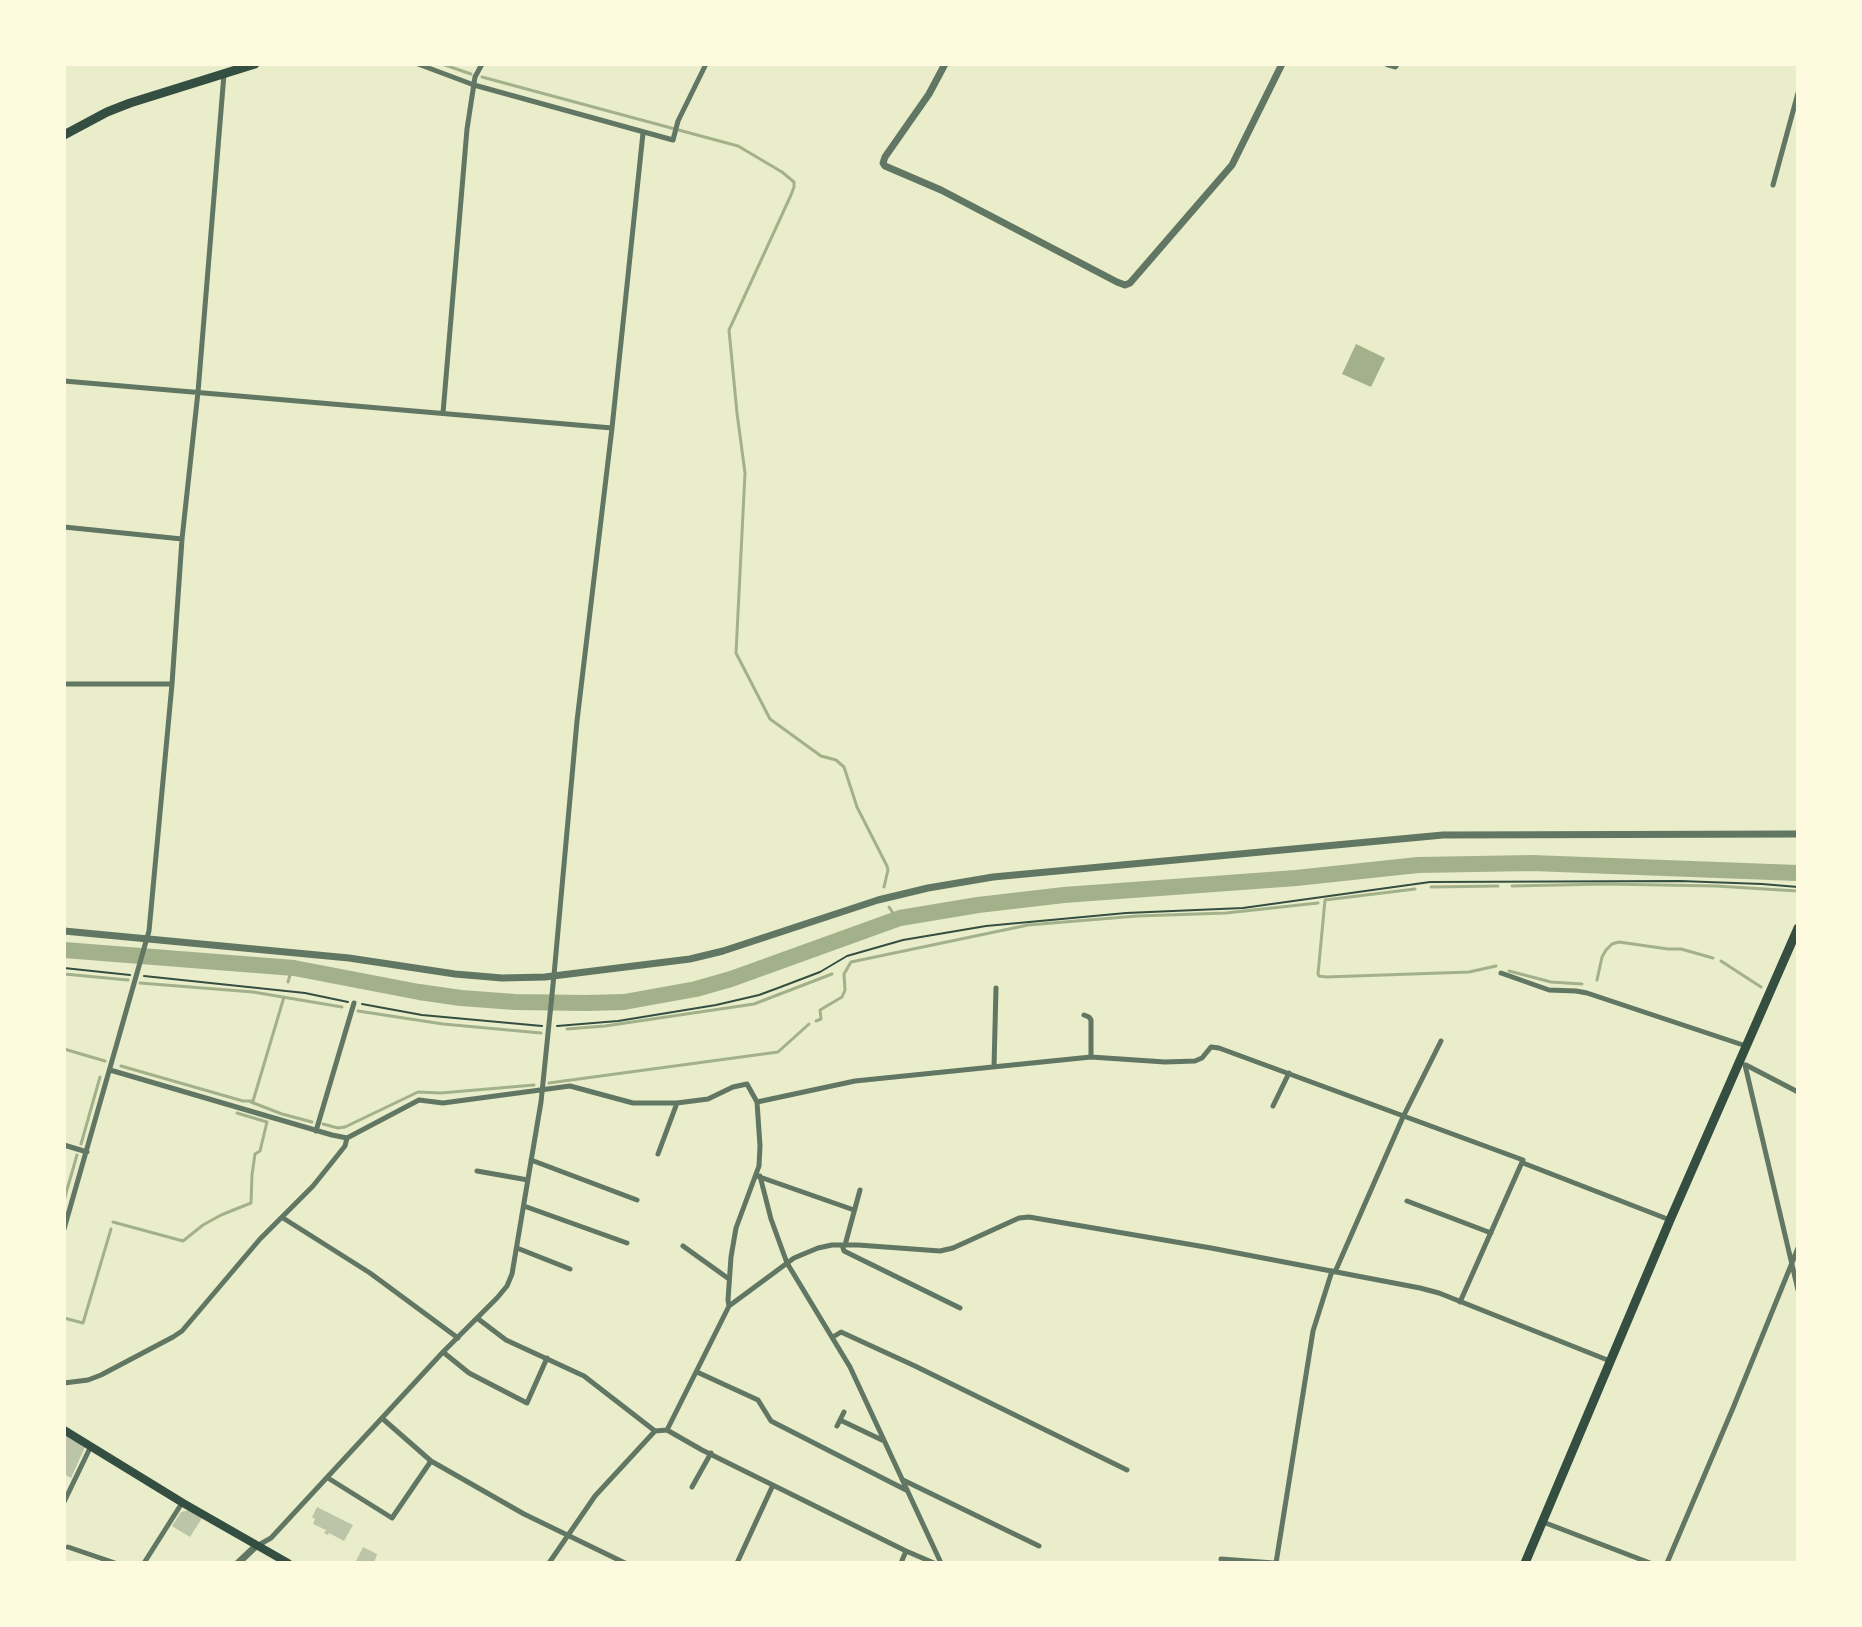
<!DOCTYPE html>
<html>
<head>
<meta charset="utf-8">
<style>
	body { margin:0 }
	#map { position:relative; width:1862px; height:1627px; overflow:hidden; background:#e9edc9; font-family:"DejaVu Sans",sans-serif }
	canvas { display:block }
	.frame { position:absolute; inset:0; border:66px solid #fefae0; pointer-events:none }
</style>
</head>
<body>
<div id="map">
<canvas width="1862" height="1627"></canvas>
<div class="frame"></div>
</div>
<script>
const context = document.querySelector('canvas').getContext('2d');
context.lineJoin = 'round';
function paint(path, color) { context.fillStyle = color; context.fill(path, 'evenodd'); }
const toPath = rows => new Path2D(rows.map(r => 'M' + r).join(''));
function stroke(path, color, width, dash) { context.strokeStyle = color; context.lineWidth = width; context.lineCap = dash ? 'butt' : 'round'; context.setLineDash(dash || []); context.stroke(path); }
const water = toPath([
	[1356,344,1385,358,1371,387,1342,374]
]);
const stream = toPath([
	[442,64,471,74],
	[482,77,738,146,782,172,794,182,794,187,791,195,729,330,737,413,745,473,736,653,770,719,821,756,836,760,844,767,857,807,887,866,888,870,884,887],
	[1512,886,1606,884,1716,886,1797,891],
	[1431,887,1498,886],
	[1415,889,1325,900,1318,974,1319,976,1326,977,1469,972,1496,966],
	[889,907,897,919],
	[1721,961,1761,987],
	[1509,971,1551,982,1582,984],
	[64,974,128,980],
	[1597,980,1602,957,1606,950,1612,944,1619,942,1668,949,1681,949,1713,958],
	[288,982,292,968],
	[140,983,253,992,342,1007],
	[358,1011,443,1024,541,1033],
	[816,1021,821,1019,820,1010,842,997,845,990,844,974,851,962,1028,925,1137,916,1226,913,1318,903],
	[567,1029,605,1026,754,1004,832,974],
	[64,1049,105,1061],
	[121,1066,243,1101,253,1101,284,997],
	[549,1083,778,1052,809,1024],
	[251,1102,282,1114,312,1122],
	[323,1124,338,1128,345,1127,418,1092,441,1093,534,1085],
	[81,1144,100,1077],
	[64,1200,77,1155],
	[113,1222,183,1241,203,1225,221,1215,251,1203,252,1175,255,1154,260,1151,267,1122,237,1113],
	[64,1318,83,1323,111,1229]
]);
const river = toPath([
	[64,950,294,968,419,992,461,998,515,1002,586,1003,624,1002,696,989,731,979,900,918,978,905,1064,895,1296,878,1418,865,1532,863,1798,873]
]);
const building = toPath([
	[64,1435,85,1447,71,1478,64,1474],
	[317,1507,353,1525,344,1541,329,1533,328,1535,324,1533,326,1530,313,1524,315,1519,312,1517],
	[189,1510,202,1518,190,1537,172,1526,181,1512],
	[363,1547,377,1554,374,1563,355,1563]
]);
const path = toPath([
	[64,968,130,975],
	[144,976,305,993,348,1002],
	[362,1004,422,1015,542,1026],
	[557,1026,618,1021,716,1005,759,995,778,988,820,972,847,956,903,940,986,926,1126,913,1243,908,1430,882,1680,881,1762,884,1798,887]
]);
const minor = toPath([
	[418,64,474,85,673,140,678,121,706,64],
	[1773,185,1798,93],
	[64,381,612,428],
	[443,413,467,129,475,77,482,64],
	[64,527,182,539],
	[64,684,172,684],
	[1501,973,1549,990,1576,991,1587,993,1746,1046],
	[1084,1015,1089,1017,1091,1020,1091,1057],
	[1745,1065,1798,1290],
	[1746,1065,1798,1092],
	[994,1067,996,988],
	[110,1070,332,1135,347,1138],
	[757,1102,855,1081,1091,1057,1165,1062,1195,1061,1202,1058,1211,1047,1219,1048,1523,1160,1460,1302],
	[1273,1106,1289,1073],
	[316,1131,354,1003],
	[64,1145,87,1152],
	[658,1154,677,1103],
	[531,1160,637,1200],
	[1523,1163,1670,1220],
	[477,1171,528,1180],
	[757,1176,854,1210],
	[760,1176,771,1219,787,1263,850,1367,941,1563],
	[1407,1201,1491,1233],
	[524,1206,627,1243],
	[283,1218,370,1273,458,1338],
	[64,1229,149,931,172,684,182,539,198,392,224,74],
	[842,1245,844,1251,960,1308],
	[845,1245,860,1190],
	[683,1246,729,1279],
	[517,1248,570,1269],
	[1335,1272,1403,1117,1441,1041],
	[729,1306,794,1258,818,1248,832,1245,858,1245,940,1251,953,1248,1019,1218,1029,1217,1211,1248,1420,1288,1439,1293,1610,1361],
	[477,1318,506,1340,584,1376,655,1431],
	[833,1337,841,1332,915,1366,1127,1470],
	[443,1352,469,1373,527,1403,547,1358],
	[697,1372,758,1400,771,1421,906,1490],
	[64,1383,88,1380,101,1375,173,1337,182,1331,260,1239,313,1186,345,1146,347,1138,419,1100,443,1103,570,1086,633,1103,677,1103,708,1099,733,1087,747,1084,757,1102,760,1146,759,1166,736,1228,731,1257,728,1300,729,1306,667,1430],
	[383,1419,431,1461,524,1514,625,1563],
	[840,1420,882,1440],
	[837,1426,844,1412],
	[328,1478,392,1518,431,1461],
	[903,1480,1039,1546],
	[692,1487,711,1453],
	[64,1502,91,1446],
	[1543,1522,1650,1563],
	[257,1546,271,1538,443,1352,497,1298,507,1286,512,1274,541,1102,554,975,577,721,612,428,643,133],
	[68,1547,115,1563],
	[1221,1559,1274,1563],
	[144,1563,182,1503],
	[549,1563,595,1496,655,1431,667,1430,702,1450,906,1551,934,1563],
	[737,1563,773,1485],
	[901,1563,906,1551],
	[1276,1563,1313,1331,1332,1271],
	[1667,1563,1733,1408,1798,1248]
]);
const tertiary = toPath([
	[945,64,929,94,885,157,883,163,885,166,941,190,1117,282,1125,285,1130,283,1232,165,1282,64],
	[1388,64,1395,66,1396,64],
	[64,931,349,958,455,974,502,978,545,977,690,959,723,951,878,900,928,888,993,877,1443,835,1798,834],
	[238,1563,256,1546]
]);
const secondary = toPath([
	[64,1430,183,1503,288,1563]
]);
const primary = toPath([
	[64,135,107,112,130,103,255,64],
	[1525,1563,1670,1220,1798,928]
]);
paint(water, '#a3b18a');
stroke(stream, '#a3b18a', 3);
stroke(river, '#a3b18a', 16);
paint(building, '#bcc5a7');
stroke(path, '#344e41', 2);
stroke(minor, '#617663', 5);
stroke(tertiary, '#617663', 7);
stroke(secondary, '#344e41', 8);
stroke(primary, '#344e41', 9);
</script>
</body>
</html>
